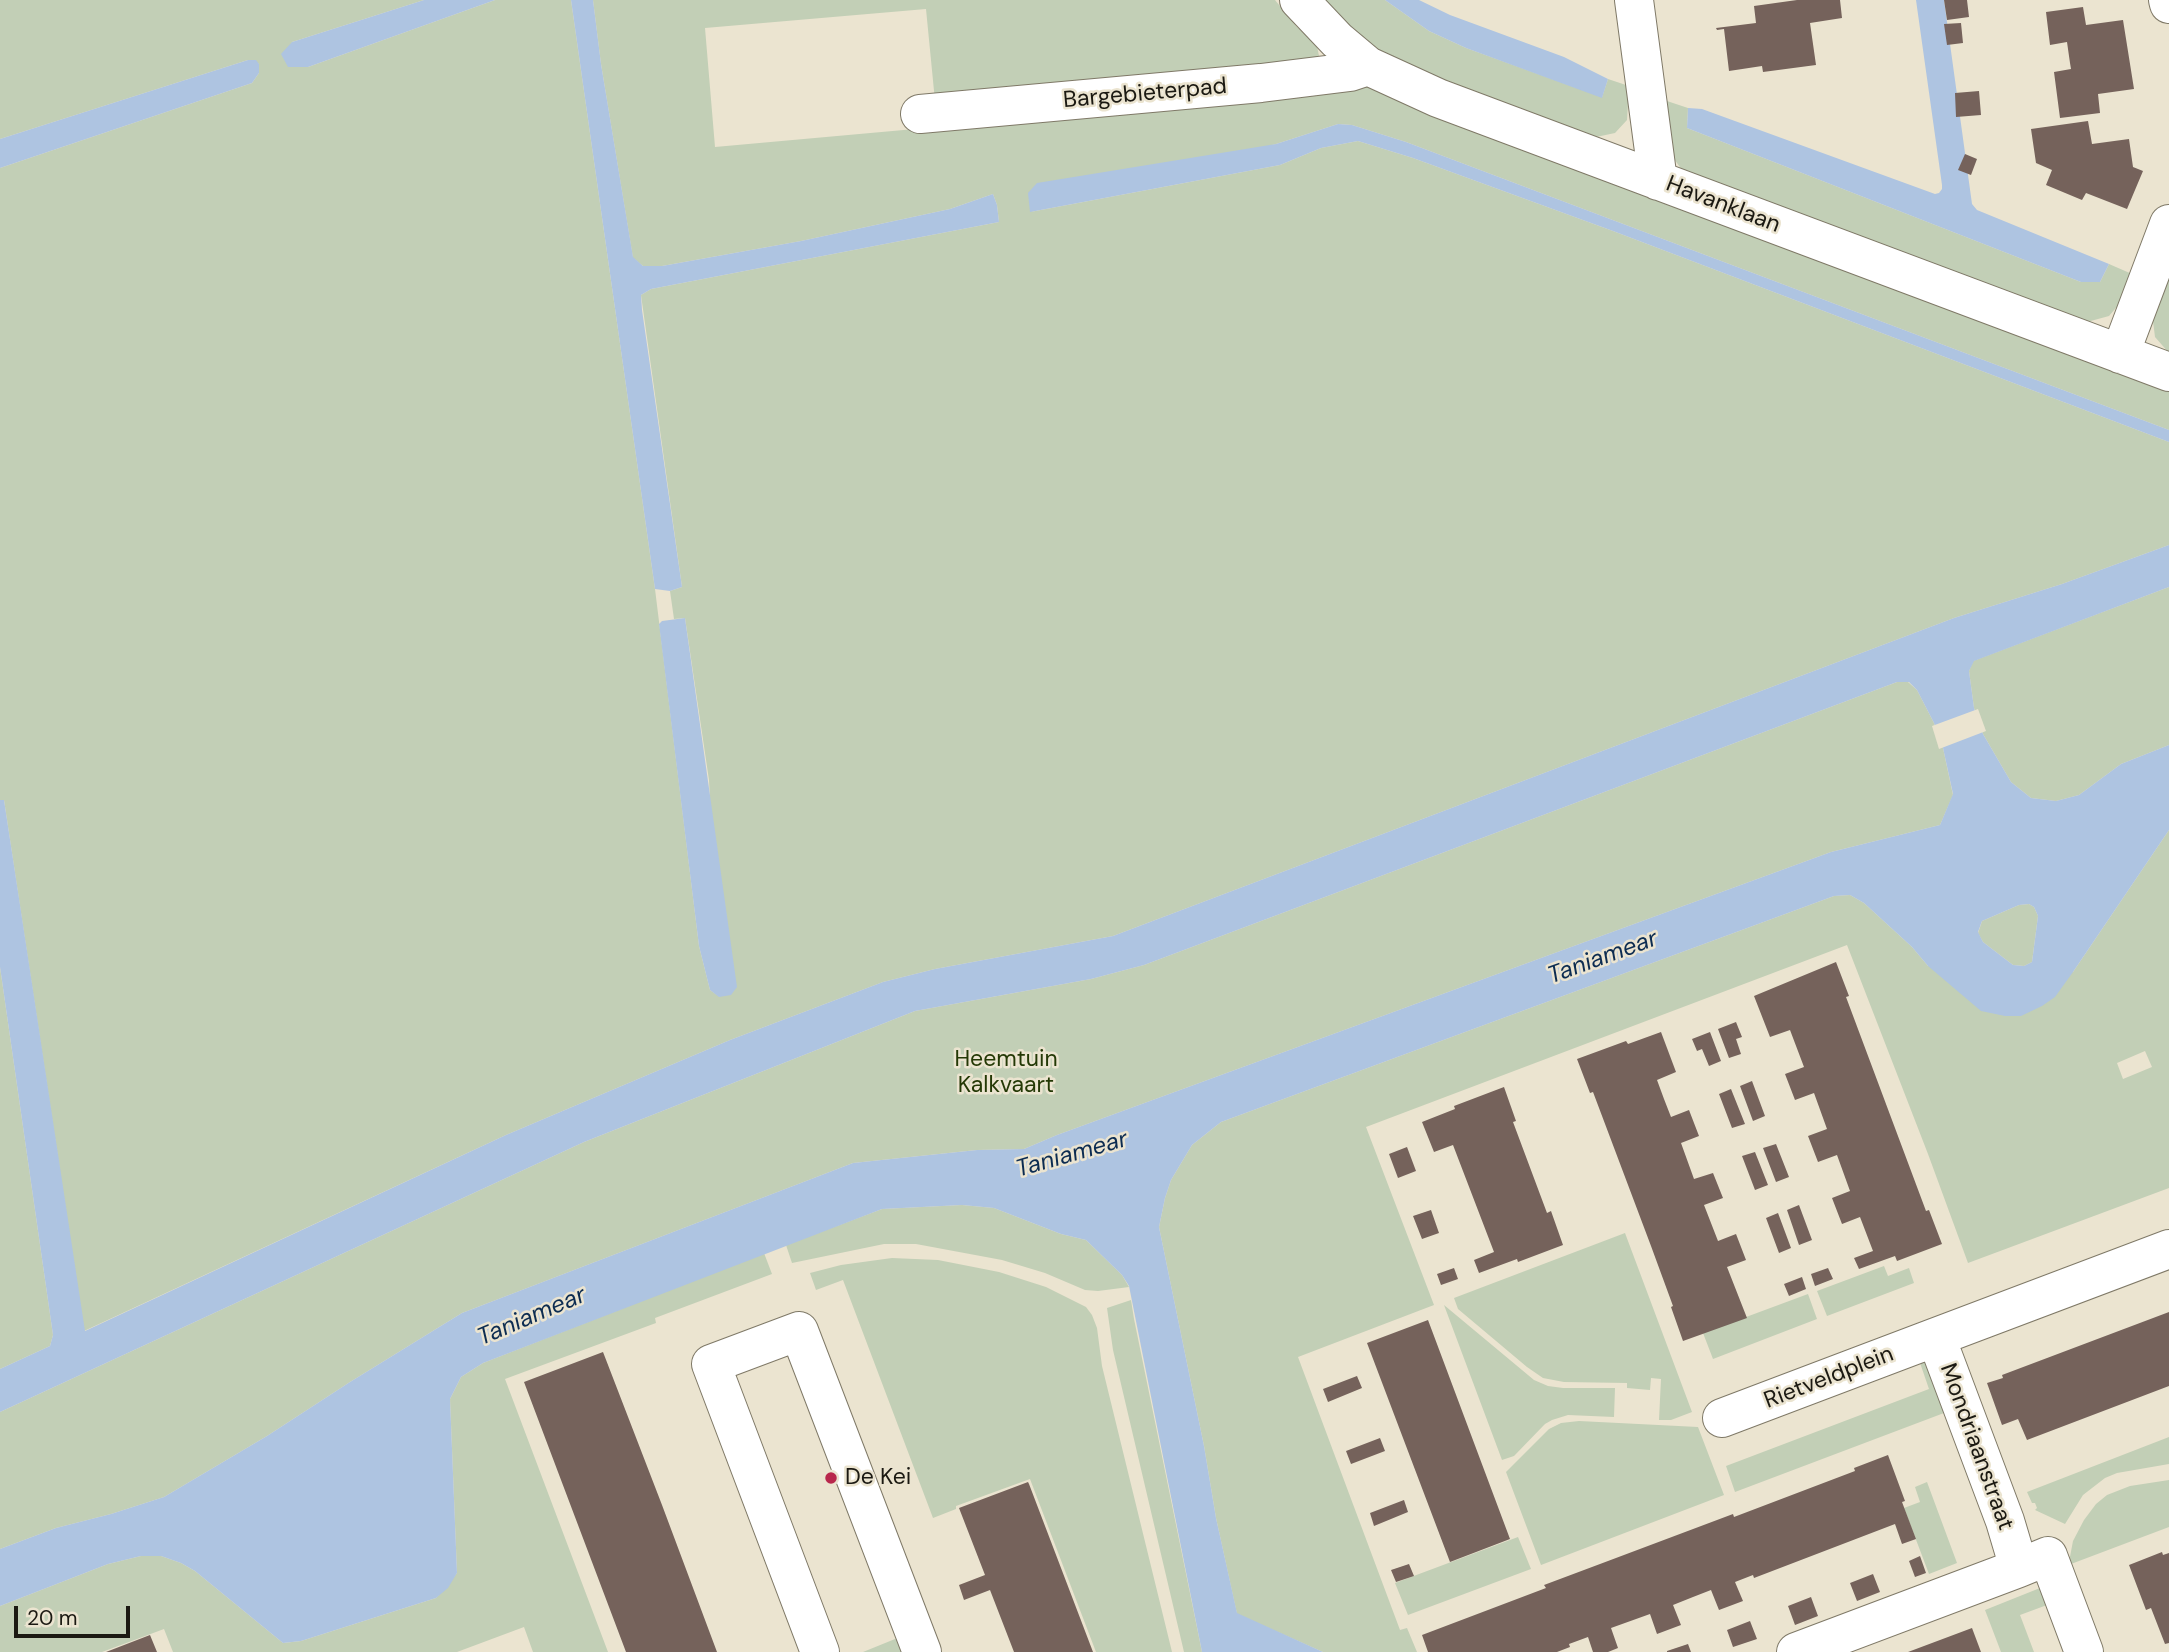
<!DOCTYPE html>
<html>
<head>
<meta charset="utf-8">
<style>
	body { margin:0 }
	#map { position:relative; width:2169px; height:1652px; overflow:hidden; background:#ebe4d0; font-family:"DM Sans",sans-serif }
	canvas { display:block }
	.scale { position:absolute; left:14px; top:1606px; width:116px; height:32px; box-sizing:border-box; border:4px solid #1b1912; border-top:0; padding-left:9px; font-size:21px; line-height:24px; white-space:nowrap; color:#1b1912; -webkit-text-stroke:5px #ebe4d0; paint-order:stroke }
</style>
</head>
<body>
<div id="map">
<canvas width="2169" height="1652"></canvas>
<div class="scale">20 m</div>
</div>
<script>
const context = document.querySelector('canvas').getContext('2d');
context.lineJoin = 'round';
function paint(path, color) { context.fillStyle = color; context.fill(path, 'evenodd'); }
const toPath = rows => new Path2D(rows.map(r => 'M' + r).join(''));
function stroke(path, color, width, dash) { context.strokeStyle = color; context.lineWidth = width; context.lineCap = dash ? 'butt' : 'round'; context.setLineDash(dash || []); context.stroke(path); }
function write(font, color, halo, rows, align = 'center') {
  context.font = font + ' "DM Sans",sans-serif'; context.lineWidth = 5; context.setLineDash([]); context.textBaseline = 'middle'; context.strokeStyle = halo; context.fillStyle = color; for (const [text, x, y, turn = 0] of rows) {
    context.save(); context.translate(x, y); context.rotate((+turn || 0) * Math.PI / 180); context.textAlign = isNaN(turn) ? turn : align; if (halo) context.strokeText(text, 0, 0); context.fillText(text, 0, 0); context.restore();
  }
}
const green = toPath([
	[0,0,424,0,292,42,288,67,308,67,495,0,571,0,655,589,699,946,710,990,720,997,709,780,685,618,674,619,670,591,682,587,641,295,651,289,999,222,997,205,993,194,950,209,801,241,662,266,643,266,633,258,601,64,593,0,1275,0,1296,26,1317,46,1320,61,935,101,926,9,705,28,715,147,937,127,1365,82,2169,390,2169,430,1406,142,1352,125,1338,124,1276,144,1030,212,1280,165,1321,148,1358,141,1413,158,1613,231,2169,442,2169,545,2062,584,1954,618,1113,936,935,969,883,982,730,1040,506,1135,84,1331,4,800,0,800,0,168,252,83,259,73,259,64,248,60,0,139],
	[1323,0,1385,0,1429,31,1466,48,1602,97,1608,79,1629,86,1627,120,1615,133,1596,137,1445,84,1375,48,1340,19],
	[1664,100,1688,108,1687,128,2081,282,2100,282,2109,264,2132,274,2121,302,2109,316,2087,322,1682,170,1672,156],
	[2169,273,2169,353,2155,337,2153,321],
	[2169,587,2169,745,2121,764,2079,795,2056,801,2031,798,2011,782,1983,734,1974,708,1969,671,1973,661],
	[1897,682,1908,682,1917,690,1934,723,1943,748,1953,795,1940,825,1831,852,1057,1135,1024,1149,977,1150,853,1163,462,1313,350,1382,267,1436,164,1497,111,1514,56,1528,0,1549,0,1412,584,1142,915,1011,1091,979,1144,965],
	[2169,830,2169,1188,1968,1263,1928,1154,1847,945,1366,1127,1434,1305,1298,1357,1400,1630,1407,1628,1417,1652,1323,1652,1237,1614,1216,1518,1204,1446,1159,1227,1165,1198,1171,1180,1192,1145,1221,1122,1834,896,1850,895,1864,903,1912,947,1928,966,2073,972],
	[2145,1051,2152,1067,2123,1079,2117,1063],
	[2029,904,2034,907,2038,916,2032,962,2024,966,2013,965,1983,942,1978,933,1982,921,2019,905],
	[0,967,53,1335,50,1346,0,1369],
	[962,1205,994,1208,1061,1234,1086,1240,1122,1275,1129,1287,1098,1291,1085,1290,1045,1273,1002,1260,916,1244,884,1244,792,1263,786,1245,882,1209],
	[1625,1233,1692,1412,1671,1420,1659,1420,1661,1379,1651,1378,1650,1390,1627,1388,1627,1383,1564,1382,1543,1378,1527,1367,1458,1309,1454,1298],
	[764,1253,772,1274,655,1318,656,1323,505,1379,608,1652,533,1652,524,1627,457,1652,173,1652,164,1629,102,1652,0,1652,0,1606,108,1564,141,1556,161,1556,181,1563,195,1571,283,1643,301,1641,436,1598,457,1573,450,1399,461,1377,483,1363],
	[892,1258,938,1260,999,1272,1046,1287,1086,1307,1092,1315,1097,1328,1102,1366,1172,1652,1096,1652,1030,1479,956,1506,956,1509,933,1518,843,1280,816,1290,810,1273,841,1265],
	[1884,1266,1888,1276,1909,1268,1914,1283,1827,1316,1817,1291],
	[1808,1294,1817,1319,1713,1359,1703,1333],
	[1131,1300,1134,1319,1202,1652,1184,1652,1113,1350,1107,1308],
	[1444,1305,1534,1380,1548,1386,1563,1388,1615,1388,1614,1417,1568,1415,1552,1420,1545,1424,1514,1456,1502,1460],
	[1924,1358,1944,1413,1735,1492,1726,1466,1929,1389,1919,1360],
	[1579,1421,1698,1427,1724,1495,1541,1565,1506,1472,1549,1429,1561,1423],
	[2169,1437,2169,1464,2117,1473,2105,1478,2083,1495,2065,1524,2035,1510,2037,1508,2035,1503,2032,1503,2027,1492],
	[2169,1480,2169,1527,2071,1564,2069,1562,2073,1541,2084,1520,2096,1504,2107,1495,2130,1486],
	[1927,1482,1957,1563,1929,1574,1904,1508,1920,1502,1915,1487],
	[1518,1537,1531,1569,1408,1615,1395,1583],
	[2040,1588,2047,1605,2020,1615,2034,1652,2001,1652,1985,1610],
	[895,1639,898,1640,904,1652,863,1652]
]);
const water = toPath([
	[424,0,495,0,308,67,288,67,281,54,292,42],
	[571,0,593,0,601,64,633,257,643,266,662,266,801,241,950,209,993,194,997,205,999,222,651,289,641,295,642,310,682,587,670,591,655,589],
	[1385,0,1419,0,1450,15,1564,57,1608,79,1602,98,1466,48,1429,31],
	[1916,0,1944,0,1972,204,1977,210,2109,264,2100,282,2081,282,1687,128,1688,108,1702,109,1935,194,1939,193,1942,189,1942,185],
	[248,60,256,60,259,64,259,73,252,83,0,168,0,139],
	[1338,124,1352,125,1406,142,2169,430,2169,442,1613,231,1413,158,1358,141,1321,148,1280,165,1030,212,1028,193,1037,183,1276,144],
	[2169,545,2169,587,1974,661,1969,671,1974,708,1983,734,2011,782,2031,798,2056,801,2079,795,2121,764,2169,745,2169,830,2073,972,2055,997,2042,1006,2021,1016,2005,1016,1981,1011,1928,966,1912,947,1864,903,1850,895,1834,896,1221,1122,1192,1145,1171,1180,1165,1198,1159,1227,1204,1446,1216,1518,1237,1613,1323,1652,1202,1652,1129,1286,1122,1275,1086,1240,1061,1234,994,1208,962,1205,882,1209,483,1363,461,1377,450,1399,457,1573,448,1588,436,1598,301,1641,283,1643,195,1571,181,1563,161,1556,141,1556,108,1564,0,1606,0,1549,56,1528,111,1514,164,1497,267,1436,350,1382,462,1313,853,1163,977,1150,1024,1149,1057,1135,1831,852,1940,825,1953,794,1943,748,1934,723,1917,690,1909,682,1897,682,1144,965,1091,979,915,1011,584,1142,0,1412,0,1369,50,1346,53,1335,0,967,0,800,4,800,85,1331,506,1135,730,1040,883,982,935,969,1113,936,1954,618,2062,584],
	[2029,904,2034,907,2038,916,2032,962,2024,966,2013,965,1983,942,1978,932,1982,921,2019,905],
	[685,618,737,987,731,995,719,997,710,990,699,946,659,624,662,621]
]);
const pier = toPath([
	[1978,709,1986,731,1939,749,1932,726]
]);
const building = toPath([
	[1797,0,1840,0,1842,18,1810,23,1816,65,1763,72,1762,66,1729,71,1724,29,1717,30,1716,28,1756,23,1754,6],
	[1944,0,1967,0,1969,17,1947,20],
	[2083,7,2086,25,2123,20,2134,89,2098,94,2100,113,2060,118,2054,72,2071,69,2070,63,2067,42,2050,45,2046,12],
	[1961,23,1963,43,1947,45,1944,24],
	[1979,91,1981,115,1956,117,1955,93],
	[2088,121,2092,144,2129,139,2133,167,2143,171,2127,209,2086,193,2082,200,2046,185,2052,170,2036,163,2031,129],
	[1965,154,1977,159,1971,175,1958,170],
	[1836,962,1849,996,1846,997,1926,1211,1929,1210,1942,1244,1897,1261,1895,1256,1859,1269,1854,1258,1873,1251,1860,1217,1842,1224,1832,1198,1850,1191,1837,1155,1818,1162,1808,1136,1827,1129,1814,1093,1795,1100,1785,1074,1804,1067,1790,1030,1770,1037,1754,996],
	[1736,1022,1742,1037,1736,1039,1741,1054,1729,1058,1718,1029],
	[1661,1032,1676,1072,1657,1080,1664,1099,1671,1117,1689,1110,1699,1136,1681,1143,1694,1179,1713,1173,1723,1198,1704,1205,1718,1241,1736,1234,1746,1260,1727,1267,1747,1318,1683,1341,1671,1307,1673,1306,1651,1246,1593,1092,1590,1093,1577,1059,1626,1041,1628,1044],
	[1710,1032,1721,1061,1709,1066,1702,1049,1697,1051,1692,1039],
	[1752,1081,1765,1116,1753,1121,1740,1086],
	[1504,1087,1516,1121,1513,1122,1547,1213,1551,1211,1563,1245,1518,1262,1517,1259,1479,1273,1474,1260,1494,1252,1453,1145,1434,1152,1422,1122,1455,1109,1454,1106],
	[1731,1089,1745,1124,1732,1128,1719,1094],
	[1776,1144,1789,1177,1776,1182,1763,1148],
	[1407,1147,1416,1171,1398,1178,1389,1154],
	[1755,1152,1768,1185,1755,1190,1742,1156],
	[1799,1205,1812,1240,1799,1245,1787,1210],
	[1431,1210,1439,1233,1422,1239,1413,1216],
	[1778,1213,1791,1248,1779,1253,1766,1218],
	[1454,1268,1458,1279,1441,1285,1437,1274],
	[1828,1268,1833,1279,1815,1286,1811,1274],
	[1802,1277,1806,1289,1789,1296,1784,1284],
	[2169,1312,2169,1386,2027,1440,2018,1419,2002,1425,1987,1383,2003,1378,2002,1375],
	[1428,1320,1510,1539,1450,1562,1367,1343],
	[603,1352,662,1505,717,1652,626,1652,524,1382],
	[1357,1376,1362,1388,1328,1402,1323,1389],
	[1380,1438,1385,1451,1351,1464,1346,1451],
	[1888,1455,1905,1501,1902,1502,1916,1539,1902,1544,1895,1524,1754,1578,1753,1575,1735,1582,1743,1601,1719,1610,1711,1590,1693,1597,1673,1605,1681,1625,1657,1634,1650,1614,1611,1628,1618,1648,1608,1652,1593,1652,1588,1637,1569,1644,1570,1647,1557,1652,1428,1652,1422,1635,1546,1588,1544,1585,1608,1561,1733,1514,1734,1517,1855,1471,1854,1468],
	[1028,1482,1029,1484,1093,1652,1014,1652,990,1590,964,1600,959,1585,985,1575,959,1508],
	[1404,1500,1408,1512,1374,1526,1370,1513],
	[2162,1552,2163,1555,2169,1553,2169,1643,2165,1644,2151,1608,2146,1610,2129,1565],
	[1920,1556,1926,1573,1915,1577,1909,1561],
	[1409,1564,1414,1576,1396,1582,1391,1570],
	[1873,1574,1880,1592,1857,1601,1850,1583],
	[1811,1597,1818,1616,1795,1625,1788,1606],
	[1750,1621,1757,1639,1733,1647,1727,1630],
	[1972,1628,1981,1652,1908,1652],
	[150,1635,157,1652,106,1652],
	[1688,1644,1691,1652,1667,1652,1667,1651]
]);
const minor = toPath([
	[1299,0,1337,40,1368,66,1438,98,2169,372],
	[1634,0,1658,181],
	[2168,0,2169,4],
	[920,114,1261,83,1350,72,1368,66],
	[2120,354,2169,224],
	[1722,1418,1936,1337],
	[2019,1568,2048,1556,2084,1652],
	[820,1652,711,1364,799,1331,922,1652],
	[1796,1652,2019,1568,2005,1521,1936,1337,2169,1249]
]);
const markers = [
	[831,1478,7,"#b8274c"]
];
const streetNames = [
	["Bargebieterpad",1145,94,-5],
	["Havanklaan",1723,205,21],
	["Rietveldplein",1829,1378,-21],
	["Mondriaanstraat",1976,1447,70]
];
const parkNames = [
	["Heemtuin",1006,1060],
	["Kalkvaart",1006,1086]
];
const poiNames = [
	["De Kei",845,1478]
];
const waterNames = [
	["Taniamear",1603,958,-20],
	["Taniamear",1072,1155,-16],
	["Taniamear",532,1317,-23]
];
paint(green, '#c2cfb6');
paint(water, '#aec4e1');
paint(pier, '#ebe4d0');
paint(building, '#75625b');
stroke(minor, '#7f7967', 40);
stroke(minor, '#fff', 38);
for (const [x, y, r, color] of markers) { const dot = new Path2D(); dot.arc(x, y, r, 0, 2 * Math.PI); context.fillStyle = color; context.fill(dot); stroke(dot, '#ebe4d0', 2.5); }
write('23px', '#1b1912', '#ebe4d0', streetNames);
write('23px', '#243906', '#ebe4d0', parkNames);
write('23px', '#1b1912', '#ebe4d0', poiNames, 'left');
write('italic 24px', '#0c2c51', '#ebe4d0', waterNames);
</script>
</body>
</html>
